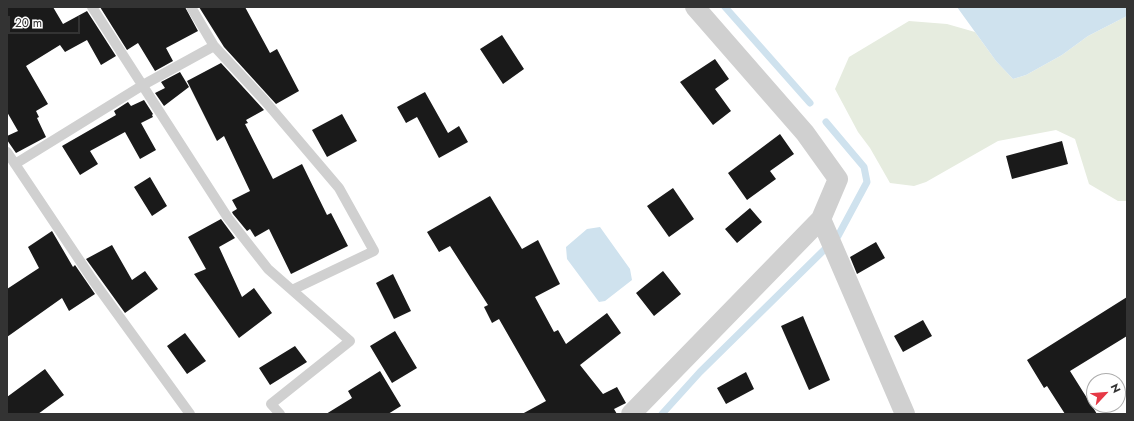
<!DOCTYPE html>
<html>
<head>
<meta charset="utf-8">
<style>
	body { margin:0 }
	#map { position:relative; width:1134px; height:421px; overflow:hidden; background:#fff; font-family:Jost,sans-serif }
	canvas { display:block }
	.frame { position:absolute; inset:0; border:8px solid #333; pointer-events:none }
	.north { position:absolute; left:1086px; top:373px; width:40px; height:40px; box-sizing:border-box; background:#fff; border:1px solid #adadad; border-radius:50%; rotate:64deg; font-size:11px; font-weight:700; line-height:16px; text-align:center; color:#333 }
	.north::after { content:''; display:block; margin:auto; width:14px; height:18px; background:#e63946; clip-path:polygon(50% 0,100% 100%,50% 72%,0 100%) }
	.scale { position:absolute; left:8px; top:16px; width:72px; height:18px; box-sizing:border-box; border:2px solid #333; border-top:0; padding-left:5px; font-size:12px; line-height:14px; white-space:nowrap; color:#333; -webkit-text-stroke:3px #fff; paint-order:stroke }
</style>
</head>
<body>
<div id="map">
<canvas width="1134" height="421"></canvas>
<div class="frame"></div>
<div class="north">N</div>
<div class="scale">20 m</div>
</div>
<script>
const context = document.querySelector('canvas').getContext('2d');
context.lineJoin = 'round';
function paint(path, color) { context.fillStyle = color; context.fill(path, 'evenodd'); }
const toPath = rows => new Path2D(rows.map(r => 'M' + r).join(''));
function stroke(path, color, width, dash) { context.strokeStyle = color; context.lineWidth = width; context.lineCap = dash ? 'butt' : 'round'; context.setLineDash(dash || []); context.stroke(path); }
const green = toPath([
	[1127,16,1127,201,1118,201,1089,184,1075,139,1056,130,998,141,926,182,914,186,890,183,870,148,858,132,835,89,849,57,909,21,947,24,975,32,996,61,1013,79,1026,75,1062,55,1088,36]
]);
const water = toPath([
	[957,7,1127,7,1127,16,1088,36,1062,55,1026,75,1013,79,996,61],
	[600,227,630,269,632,280,605,301,599,302,567,259,566,247,587,229]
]);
const stream = toPath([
	[725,7,810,103],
	[826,122,864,167,867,182,838,236],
	[662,414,700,372,825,249]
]);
const building = toPath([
	[7,7,53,7,63,24,87,11,116,56,101,65,87,40,65,52,60,45,26,66,48,104,36,111,39,117,37,118,46,137,16,153,7,140,7,136,18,131,7,112],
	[100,7,185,7,198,31,166,48,173,61,155,71,138,43,127,50],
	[199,7,245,7,270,53,277,49,299,91,276,104,224,47],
	[502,35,524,69,503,84,480,49],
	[715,59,729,79,715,89,731,111,713,125,680,82],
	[221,63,264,110,246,120,248,123,245,124,273,179,302,164,327,215,331,213,348,246,291,274,269,229,255,237,250,229,247,231,233,214,232,212,237,209,232,200,250,191,224,136,217,141,187,81],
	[180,72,189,87,164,106,155,93,165,88,161,82],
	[425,92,448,133,459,126,468,142,439,158,417,117,406,123,397,107],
	[144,100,153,114,152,115,153,117,141,123,156,150,140,159,125,132,90,151,98,164,80,175,62,146,116,115,114,111,128,102,131,106],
	[342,114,357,141,327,157,312,130],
	[780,134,794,154,770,171,776,179,747,200,728,173],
	[1062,141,1068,164,1012,179,1006,156],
	[150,177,167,206,152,216,134,187],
	[673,188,694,219,669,237,647,206],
	[490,196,522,249,538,240,560,284,535,297,554,332,558,330,566,344,607,313,621,333,580,365,603,394,617,387,626,403,614,409,617,414,522,414,546,401,499,319,492,323,484,307,488,305,450,246,439,252,427,232],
	[750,208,762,222,737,243,725,229],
	[221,219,235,238,219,247,242,297,254,288,272,313,239,338,194,274,206,269,188,237],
	[52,231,73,267,75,265,95,294,69,311,62,298,7,337,7,289,39,268,28,247],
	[876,242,885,258,857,274,850,257],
	[112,245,132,280,145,271,158,289,125,313,86,259],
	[663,271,681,294,654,316,636,293],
	[393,274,411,311,394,319,376,283],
	[1127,297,1127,336,1070,371,1097,414,1065,414,1047,386,1044,388,1027,360],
	[803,316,830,380,809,390,781,326],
	[923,320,932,336,903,352,894,336],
	[395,331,417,368,392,383,370,346],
	[185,333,206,361,187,374,167,346],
	[295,346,307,362,270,385,259,368],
	[45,369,64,395,38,414,7,414,7,397],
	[380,371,401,406,388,414,326,414,352,398,348,391],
	[746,372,754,389,726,404,717,388]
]);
const lane = toPath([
	[92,7,228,218,268,269,350,341,271,404,280,414],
	[191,7,214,46,265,101,339,188,374,251,292,290],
	[7,152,92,279,190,414],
	[15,164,143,85,214,46]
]);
const street = toPath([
	[821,219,905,414],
	[631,414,821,219,838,179,805,133,695,7]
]);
paint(green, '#e6ecdf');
paint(water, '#cfe2ee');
stroke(stream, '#cfe2ee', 7);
paint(building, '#1a1a1a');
stroke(lane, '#d0d0d0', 10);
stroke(street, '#d0d0d0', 20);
</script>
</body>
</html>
